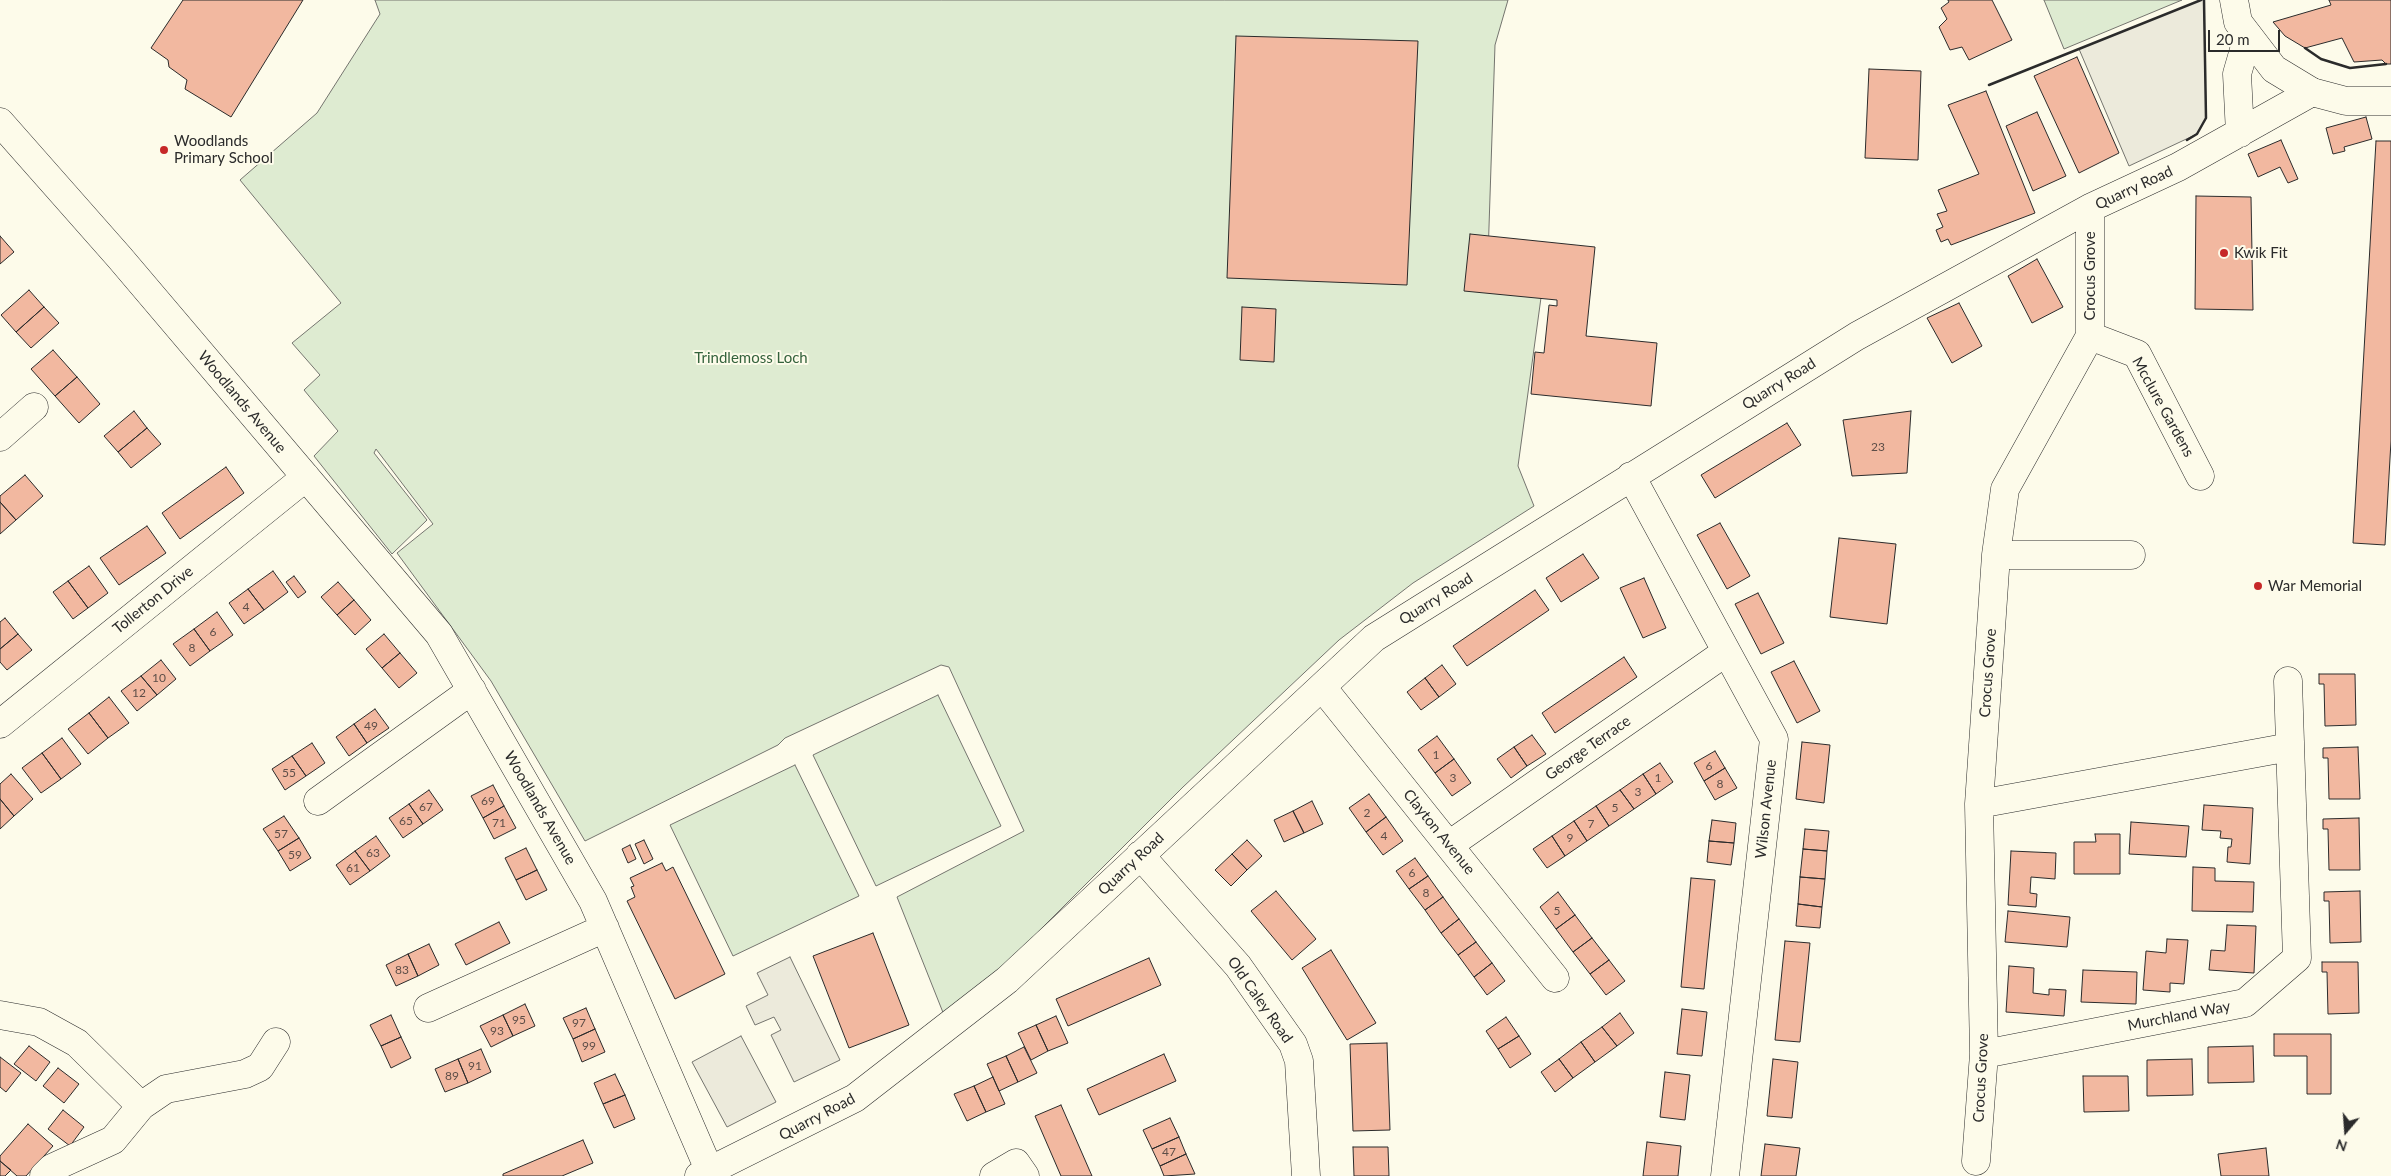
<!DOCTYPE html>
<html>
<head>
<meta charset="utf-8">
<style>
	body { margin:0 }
	#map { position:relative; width:2391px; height:1176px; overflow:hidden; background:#fdfbea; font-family:Lato,sans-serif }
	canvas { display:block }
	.north { position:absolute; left:2321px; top:1106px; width:50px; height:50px; -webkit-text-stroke:4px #fdfbea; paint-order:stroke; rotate:198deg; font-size:14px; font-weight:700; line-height:20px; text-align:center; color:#2b2b2b }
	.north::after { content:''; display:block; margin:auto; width:18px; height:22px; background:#2b2b2b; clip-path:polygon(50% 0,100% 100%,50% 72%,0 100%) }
	.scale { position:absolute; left:2208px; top:30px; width:72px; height:22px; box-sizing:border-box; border:2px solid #2b2b2b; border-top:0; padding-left:6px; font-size:15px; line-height:18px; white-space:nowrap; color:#2b2b2b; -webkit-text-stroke:4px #fdfbea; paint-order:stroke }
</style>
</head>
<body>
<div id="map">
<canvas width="2391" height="1176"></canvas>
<div class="north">N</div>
<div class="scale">20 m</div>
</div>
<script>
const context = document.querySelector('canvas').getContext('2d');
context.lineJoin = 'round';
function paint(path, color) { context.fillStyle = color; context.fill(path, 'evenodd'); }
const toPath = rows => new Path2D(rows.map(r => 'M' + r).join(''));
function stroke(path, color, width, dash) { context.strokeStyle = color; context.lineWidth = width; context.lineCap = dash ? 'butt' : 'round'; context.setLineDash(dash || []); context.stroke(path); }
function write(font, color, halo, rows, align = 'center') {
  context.font = font + ' Lato,sans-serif'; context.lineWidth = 4; context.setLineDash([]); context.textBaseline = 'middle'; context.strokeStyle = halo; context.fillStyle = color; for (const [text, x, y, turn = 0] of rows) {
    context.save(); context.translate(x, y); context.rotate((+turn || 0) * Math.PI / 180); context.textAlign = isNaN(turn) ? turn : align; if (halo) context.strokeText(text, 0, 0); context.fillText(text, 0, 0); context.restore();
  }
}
const green = toPath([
	[375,0,1508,0,1495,45,1488,257,1543,283,1518,466,1534,506,1413,583,1339,640,1183,787,998,972,944,1015,897,897,1024,831,949,667,941,665,785,738,778,745,585,841,491,681,397,553,433,524,376,449,374,453,427,520,392,554,314,456,338,431,304,390,320,375,292,343,341,303,240,180,317,113,380,14,375,0],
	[2044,0,2182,0,2064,49,2044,0],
	[938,695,1001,826,876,886,813,755,938,695],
	[795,765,859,896,733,956,670,825,795,765]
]);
const parking = toPath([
	[2201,0,2204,0,2206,118,2197,134,2129,166,2079,49,2201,0],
	[790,957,840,1060,794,1082,771,1035,781,1030,774,1017,755,1025,746,1006,768,995,757,973,790,957],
	[741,1036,776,1102,727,1127,692,1062,741,1036]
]);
const building = toPath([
	[183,0,303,0,231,117,185,89,187,80,169,67,168,60,151,48,183,0],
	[1948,0,1992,0,2012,40,1969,60,1962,47,1950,50,1939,27,1947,19,1941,8,1949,2,1948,0],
	[2329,0,2391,0,2391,64,2386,64,2382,60,2354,62,2342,38,2305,48,2285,36,2273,22,2331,5,2329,0],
	[1236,36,1418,41,1407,285,1227,278,1236,36],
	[2077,57,2119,153,2079,173,2034,76,2077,57],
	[1869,69,1921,71,1918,160,1865,158,1869,69],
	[1986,91,2035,213,1951,245,1948,239,1941,242,1936,230,1943,227,1937,214,1947,211,1938,190,1979,174,1948,105,1986,91],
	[2037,112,2066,176,2033,191,2006,126,2037,112],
	[2366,117,2372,139,2344,147,2345,151,2333,154,2326,128,2366,117],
	[2281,140,2298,179,2288,183,2280,167,2258,177,2248,154,2281,140],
	[2376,141,2391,141,2391,441,2385,545,2353,543,2376,141],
	[2196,196,2251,197,2253,310,2195,309,2196,196],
	[1470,234,1595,247,1586,336,1657,343,1651,406,1531,394,1535,352,1544,353,1549,305,1557,306,1557,300,1464,291,1470,234],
	[0,236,14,252,0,264,0,236],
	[2037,259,2063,307,2032,323,2008,276,2037,259],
	[29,290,44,307,16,332,1,315,29,290],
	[1959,303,1982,346,1952,363,1927,318,1959,303],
	[44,307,59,323,31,348,16,332,44,307],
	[1242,307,1276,309,1274,362,1240,360,1242,307],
	[53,350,77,377,55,396,31,369,53,350],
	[77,377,100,404,79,423,55,396,77,377],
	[134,411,147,428,118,452,104,436,134,411],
	[1911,411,1907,473,1852,476,1843,420,1911,411],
	[1787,423,1801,445,1715,498,1701,475,1787,423],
	[147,428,161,444,131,468,118,452,147,428],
	[226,467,244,493,180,539,162,513,226,467],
	[25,475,43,496,16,520,0,502,0,496,25,475],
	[0,502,16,520,0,534,0,502],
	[1720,523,1750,576,1727,589,1697,535,1720,523],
	[147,526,166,553,119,585,100,558,147,526],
	[1839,538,1896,544,1887,624,1830,617,1839,538],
	[1583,554,1599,578,1561,602,1546,578,1583,554],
	[89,566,108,593,88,608,68,581,89,566],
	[273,571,288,592,264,610,248,589,273,571],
	[294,576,306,592,298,598,286,582,294,576],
	[1644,578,1666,628,1643,638,1620,588,1644,578],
	[68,581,88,608,73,619,53,592,68,581],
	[338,582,354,600,337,615,321,597,338,582],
	[248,589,264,610,244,624,229,603,248,589],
	[1535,590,1549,610,1467,666,1453,646,1535,590],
	[1758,593,1784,643,1761,654,1735,604,1758,593],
	[354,600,371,620,355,635,337,615,354,600],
	[217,612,233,635,210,651,194,629,217,612],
	[5,618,18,634,0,649,0,622,5,618],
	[194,629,210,651,190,666,173,644,194,629],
	[18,634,32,650,7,670,0,662,0,649,18,634],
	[384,634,400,653,382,668,366,649,384,634],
	[400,653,417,673,399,688,382,668,400,653],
	[1624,657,1637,677,1555,733,1542,713,1624,657],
	[161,660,176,679,157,695,141,676,161,660],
	[1794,661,1820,711,1797,723,1771,672,1794,661],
	[1442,665,1456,684,1439,697,1425,678,1442,665],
	[2319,674,2355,674,2356,725,2325,726,2324,684,2319,684,2319,674],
	[141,676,157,695,137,711,121,691,141,676],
	[1425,678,1439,697,1421,710,1407,692,1425,678],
	[109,697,129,723,108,738,89,713,109,697],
	[375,709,389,728,367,743,354,724,375,709],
	[89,713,108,738,88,754,68,729,89,713],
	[354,724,367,743,349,756,336,737,354,724],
	[1532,735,1546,754,1527,766,1514,747,1532,735],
	[1437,736,1454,759,1435,773,1418,750,1437,736],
	[62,738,81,764,61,779,42,753,62,738],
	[1802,742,1830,745,1824,803,1796,799,1802,742],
	[312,743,325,763,306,776,292,756,312,743],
	[1514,747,1527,766,1511,778,1497,759,1514,747],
	[2358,747,2360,799,2329,799,2328,758,2323,758,2323,748,2358,747],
	[1715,751,1725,768,1704,781,1694,763,1715,751],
	[42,753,61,779,41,793,22,768,42,753],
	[292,756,306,776,285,790,272,769,292,756],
	[1454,759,1471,783,1452,796,1435,773,1454,759],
	[1660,763,1673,782,1656,794,1643,774,1660,763],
	[1725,768,1737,788,1715,800,1704,781,1725,768],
	[11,774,33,799,14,816,0,799,0,784,11,774],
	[1643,774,1656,794,1634,809,1620,790,1643,774],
	[493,785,504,806,483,818,471,796,493,785],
	[429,790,443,810,423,824,409,804,429,790],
	[1620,790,1634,809,1609,826,1596,806,1620,790],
	[1369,794,1386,817,1366,832,1349,808,1369,794],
	[0,799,14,816,0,829,0,799],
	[1312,801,1323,824,1304,833,1293,811,1312,801],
	[409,804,423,824,403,838,389,818,409,804],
	[2204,805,2253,808,2250,864,2227,862,2228,847,2231,847,2232,839,2220,838,2221,831,2202,830,2204,805],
	[504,806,516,828,494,839,483,818,504,806],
	[1596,806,1609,826,1587,841,1574,821,1596,806],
	[1293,811,1304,833,1284,842,1274,820,1293,811],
	[284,816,299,838,278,851,263,829,284,816],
	[1386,817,1403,841,1383,855,1366,832,1386,817],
	[2359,818,2360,870,2329,870,2328,829,2323,829,2323,819,2359,818],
	[1712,820,1736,823,1734,843,1709,841,1712,820],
	[1574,821,1587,841,1565,856,1552,836,1574,821],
	[2131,822,2189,826,2186,857,2129,854,2131,822],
	[1805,829,1829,831,1827,851,1803,849,1805,829],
	[2095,834,2120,834,2120,874,2074,874,2074,842,2096,842,2095,834],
	[376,836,390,856,370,871,355,851,376,836],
	[1552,836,1565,856,1547,868,1533,849,1552,836],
	[299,838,311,858,290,871,278,851,299,838],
	[644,840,653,859,644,864,635,844,644,840],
	[1247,840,1262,856,1247,870,1232,854,1247,840],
	[1709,841,1734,843,1731,865,1707,862,1709,841],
	[630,845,636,859,628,863,622,849,630,845],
	[526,848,537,870,516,880,505,858,526,848],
	[1803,849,1827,851,1825,879,1800,877,1803,849],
	[355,851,370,871,350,885,336,865,355,851],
	[2011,851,2056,853,2055,879,2031,877,2030,893,2037,894,2036,907,2008,905,2011,851],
	[1232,854,1247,870,1231,886,1215,870,1232,854],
	[1415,858,1428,876,1409,889,1396,871,1415,858],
	[662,863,666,871,673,867,725,974,675,999,627,901,635,897,631,887,634,886,630,878,662,863],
	[2193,867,2215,868,2215,881,2254,882,2253,912,2192,911,2193,867],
	[537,870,547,890,526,900,516,880,537,870],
	[1428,876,1443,897,1425,910,1409,889,1428,876],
	[1800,877,1825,879,1822,907,1798,904,1800,877],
	[1691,878,1715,880,1704,989,1681,987,1691,878],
	[1276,891,1316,939,1292,960,1251,911,1276,891],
	[2360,891,2361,942,2330,943,2329,901,2324,901,2324,892,2360,891],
	[1558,892,1575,915,1556,929,1540,907,1558,892],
	[1443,897,1459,919,1441,933,1425,910,1443,897],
	[1798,904,1822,907,1820,928,1796,926,1798,904],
	[2008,911,2070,917,2067,947,2005,942,2008,911],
	[1575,915,1592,938,1573,952,1556,929,1575,915],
	[1459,919,1476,942,1458,955,1441,933,1459,919],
	[499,922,510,943,466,965,455,944,499,922],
	[2227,925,2256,926,2254,973,2209,970,2211,950,2225,951,2227,925],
	[873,933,909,1025,849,1048,813,956,873,933],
	[1592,938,1609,960,1590,974,1573,952,1592,938],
	[2167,939,2188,940,2184,984,2170,983,2170,992,2143,990,2146,951,2166,953,2167,939],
	[1785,941,1810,943,1800,1042,1775,1040,1785,941],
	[1476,942,1492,963,1474,977,1458,955,1476,942],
	[429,944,439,965,418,976,408,954,429,944],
	[1331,950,1376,1023,1347,1040,1302,968,1331,950],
	[408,954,418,976,396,986,386,965,408,954],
	[1149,958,1161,985,1068,1026,1056,999,1149,958],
	[1609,960,1625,981,1606,995,1590,974,1609,960],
	[2322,962,2358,962,2359,1013,2328,1014,2327,972,2322,972,2322,962],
	[1492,963,1505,981,1487,995,1474,977,1492,963],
	[2009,966,2034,968,2033,993,2049,995,2049,989,2066,990,2064,1016,2006,1012,2009,966],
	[2083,970,2137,972,2136,1004,2081,1002,2083,970],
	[525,1004,535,1026,513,1036,503,1015,525,1004],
	[586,1008,595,1029,573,1039,563,1018,586,1008],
	[1682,1009,1707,1012,1702,1056,1677,1054,1682,1009],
	[1620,1013,1634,1033,1617,1046,1602,1027,1620,1013],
	[391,1015,401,1037,381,1046,370,1025,391,1015],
	[503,1015,513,1036,491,1047,480,1026,503,1015],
	[1056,1016,1068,1043,1048,1051,1036,1025,1056,1016],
	[1506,1017,1519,1036,1498,1049,1486,1031,1506,1017],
	[1036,1025,1048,1051,1031,1060,1018,1033,1036,1025],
	[1602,1027,1617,1046,1595,1062,1581,1042,1602,1027],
	[595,1029,605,1052,582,1062,573,1039,595,1029],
	[2274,1034,2331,1034,2331,1094,2307,1094,2307,1056,2274,1056,2274,1034],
	[1519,1036,1531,1054,1510,1068,1498,1049,1519,1036],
	[401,1037,411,1058,391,1068,381,1046,401,1037],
	[1581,1042,1595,1062,1573,1078,1559,1059,1581,1042],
	[1387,1043,1390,1130,1353,1131,1350,1044,1387,1043],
	[29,1046,50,1062,36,1081,14,1064,29,1046],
	[2253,1046,2254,1082,2208,1083,2208,1047,2253,1046],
	[1024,1047,1037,1073,1018,1082,1006,1056,1024,1047],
	[481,1049,491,1072,468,1083,458,1059,481,1049],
	[1164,1054,1176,1081,1099,1115,1087,1089,1164,1054],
	[1006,1056,1018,1082,999,1091,987,1064,1006,1056],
	[0,1057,21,1073,6,1092,0,1087,0,1057],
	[458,1059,468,1083,445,1092,435,1069,458,1059],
	[1559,1059,1573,1078,1555,1092,1541,1072,1559,1059],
	[1773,1059,1798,1062,1792,1118,1767,1116,1773,1059],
	[2192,1059,2193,1095,2147,1096,2147,1060,2192,1059],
	[58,1068,79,1084,64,1103,43,1086,58,1068],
	[1665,1072,1690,1075,1685,1120,1660,1117,1665,1072],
	[615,1074,625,1095,603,1104,594,1083,615,1074],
	[2083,1076,2128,1076,2129,1111,2084,1112,2083,1076],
	[993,1077,1005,1104,986,1112,974,1086,993,1077],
	[974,1086,986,1112,967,1121,954,1094,974,1086],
	[625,1095,635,1119,614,1128,603,1104,625,1095],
	[1061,1105,1092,1176,1061,1176,1035,1116,1061,1105],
	[63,1110,84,1127,70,1146,48,1129,63,1110],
	[1170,1118,1179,1137,1152,1149,1143,1130,1170,1118],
	[28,1124,53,1146,26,1176,17,1176,0,1161,0,1156,28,1124],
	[1179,1137,1186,1154,1160,1166,1152,1149,1179,1137],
	[583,1140,593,1163,562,1176,503,1176,503,1174,583,1140],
	[1647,1142,1681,1146,1678,1176,1643,1176,1647,1142],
	[1765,1144,1800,1148,1796,1176,1761,1176,1765,1144],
	[1353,1147,1388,1147,1389,1176,1354,1176,1353,1147],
	[2266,1148,2269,1176,2221,1176,2218,1154,2266,1148],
	[1186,1154,1195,1174,1164,1176,1160,1166,1186,1154],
	[0,1161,11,1170,5,1176,0,1176,0,1161]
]);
const minor = toPath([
	[0,122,120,258,439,634,593,901,710,1172],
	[2240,133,2237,74,2248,36],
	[2090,336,2137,354,2200,476],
	[0,437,34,407],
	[1631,476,1774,739,1725,1176],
	[1996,555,2131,555],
	[1322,687,1555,978],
	[0,724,306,477],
	[318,801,472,690],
	[1979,804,2290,747],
	[1449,845,1726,652],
	[1140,855,1238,966,1293,1044,1299,1061,1306,1176],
	[428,1008,605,928],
	[0,1015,39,1022,77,1043,141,1106,166,1089,245,1074,260,1067,276,1042],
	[1984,1054,2245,1003,2297,958,2288,681],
	[1976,1161,1984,1054,1979,804,1996,555,2005,489,2090,336,2090,208],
	[44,1176,52,1168,113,1140,141,1106],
	[699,1176,855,1098,1007,980,1374,638,1857,336,2090,208,2178,167,2312,92],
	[994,1176,1016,1163,1025,1176]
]);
const major = toPath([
	[2234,0,2238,22,2274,69,2312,92,2346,101,2391,101]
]);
const wall = toPath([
	[2305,48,2321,59,2350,68,2386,64],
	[1989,85,2201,0],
	[2187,140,2197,134,2206,118,2204,0]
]);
const markers = [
	[164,150,5,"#c62828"],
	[2224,253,5,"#c62828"],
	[2258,586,5,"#c62828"]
];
const numberNames = [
	["23",1878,447],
	["4",246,607],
	["6",213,632],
	["8",192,648],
	["10",159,678],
	["12",139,693],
	["49",371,726],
	["1",1436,755],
	["6",1709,766],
	["55",289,773],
	["3",1453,778],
	["1",1658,778],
	["8",1720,784],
	["3",1638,792],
	["69",488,801],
	["67",426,807],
	["5",1615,808],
	["2",1367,813],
	["65",406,821],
	["71",499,823],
	["7",1591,824],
	["57",281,834],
	["4",1384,836],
	["9",1570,838],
	["63",373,853],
	["59",295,855],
	["61",353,868],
	["6",1412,873],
	["8",1426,893],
	["5",1557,911],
	["83",402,970],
	["95",519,1020],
	["97",579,1023],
	["93",497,1031],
	["99",589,1046],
	["91",475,1066],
	["89",452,1076],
	["47",1169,1152]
];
const poiNames = [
	["Woodlands",174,141],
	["Primary School",174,158],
	["Kwik Fit",2234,253],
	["War Memorial",2268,586]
];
const streetNames = [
	["Quarry Road",2134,188,-25],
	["Crocus Grove",2090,276,-90],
	["Quarry Road",1779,384,-32],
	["Woodlands Avenue",242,402,50],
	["Mcclure Gardens",2163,407,61],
	["Quarry Road",1436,599,-32],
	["Tollerton Drive",153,600,-39],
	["Crocus Grove",1988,673,-86],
	["George Terrace",1588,748,-35],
	["Woodlands Avenue",540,808,60],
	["Wilson Avenue",1766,809,-84],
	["Clayton Avenue",1439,832,51],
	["Quarry Road",1131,864,-43],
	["Old Caley Road",1260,1000,55],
	["Murchland Way",2179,1016,-11],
	["Crocus Grove",1981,1078,-87],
	["Quarry Road",817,1117,-28]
];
const parkNames = [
	["Trindlemoss Loch",751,358]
];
paint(green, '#deebd1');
stroke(green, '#74746e', 1);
paint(parking, '#eceadb');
stroke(parking, '#74746e', 1);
paint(building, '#f2b8a0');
stroke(building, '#2b2b2b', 1);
stroke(minor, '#2b2b2b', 29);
stroke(major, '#2b2b2b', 29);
stroke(minor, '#fdfbea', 28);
stroke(major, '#fdfbea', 28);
stroke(wall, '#2b2b2b', 2.5);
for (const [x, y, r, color] of markers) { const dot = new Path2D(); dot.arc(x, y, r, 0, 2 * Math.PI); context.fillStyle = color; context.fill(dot); stroke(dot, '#fdfbea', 2); }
write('12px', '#5d4e48', null, numberNames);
write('15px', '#2b2b2b', '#fdfbea', poiNames, 'left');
write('15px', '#2b2b2b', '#fdfbea', streetNames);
write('15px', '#34623c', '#fdfbea', parkNames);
</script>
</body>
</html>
